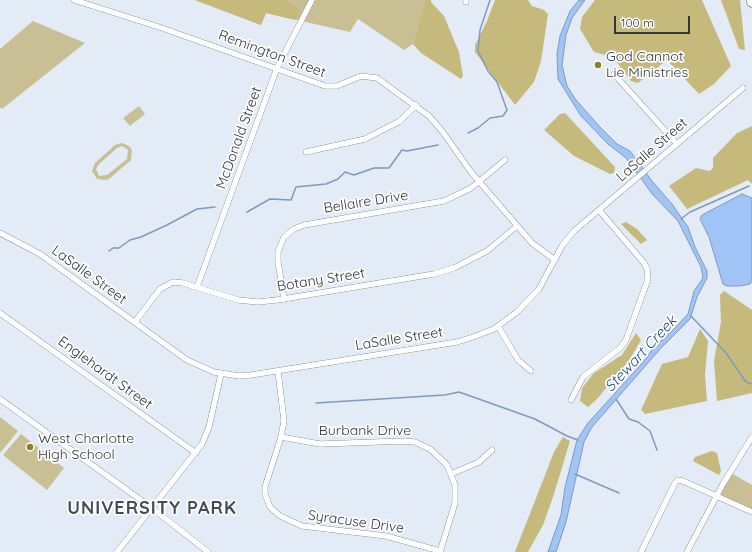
<!DOCTYPE html>
<html>
<head>
<meta charset="utf-8">
<style>
	body { margin:0 }
	#map { position:relative; width:752px; height:552px; overflow:hidden; background:#e3ebf6; font-family:Quicksand,sans-serif }
	canvas { display:block }
	.scale { position:absolute; left:614px; top:16px; width:76px; height:18px; box-sizing:border-box; border:2px solid #33363a; border-top:0; padding-left:5px; font-size:12px; line-height:14px; white-space:nowrap; color:#33363a; -webkit-text-stroke:3px #fff; paint-order:stroke }
</style>
</head>
<body>
<div id="map">
<canvas width="752" height="552"></canvas>
<div class="scale">100 m</div>
</div>
<script>
const context = document.querySelector('canvas').getContext('2d');
context.lineJoin = 'round';
function paint(path, color) { context.fillStyle = color; context.fill(path, 'evenodd'); }
const toPath = rows => new Path2D(rows.map(r => 'M' + r).join(''));
function stroke(path, color, width, dash) { context.strokeStyle = color; context.lineWidth = width; context.lineCap = dash ? 'butt' : 'round'; context.setLineDash(dash || []); context.stroke(path); }
function write(font, color, halo, rows, align = 'center') {
  context.font = font + ' Quicksand,sans-serif'; context.lineWidth = 3.5; context.setLineDash([]); context.textBaseline = 'middle'; context.strokeStyle = halo; context.fillStyle = color; for (const [text, x, y, turn = 0] of rows) {
    context.save(); context.translate(x, y); context.rotate((+turn || 0) * Math.PI / 180); context.textAlign = isNaN(turn) ? turn : align; if (halo) context.strokeText(text, 0, 0); context.fillText(text, 0, 0); context.restore();
  }
}
const green = toPath([
	[195,0,425,0,413,44,404,50,358,19,350,32,266,13,261,25],
	[33,21,85,43,2,109,0,107,0,49],
	[139,106,145,114,130,126,123,118],
	[122,143,129,146,132,150,131,160,109,179,105,180,97,179,92,171,95,163,115,145],
	[122,146,128,150,127,159,107,175,99,176,96,169,98,165,117,148],
	[0,417,18,431,0,453],
	[21,434,64,468,47,490,3,455],
	[731,473,752,485,752,511,718,495]
]);
const forest = toPath([
	[195,0,286,0,301,10,295,20,266,13,261,25],
	[425,0,431,0,431,2,444,16,459,52,463,76,461,79,421,53,413,44],
	[495,0,528,0,532,6,544,10,548,14,541,61,534,82,515,105,475,52,475,45,487,21],
	[595,0,702,0,731,66,714,84,699,94,667,60,638,83,631,81,613,57,594,52,580,29,582,17],
	[721,0,740,0,745,50,739,49],
	[565,113,615,167,614,173,610,174,574,156,544,130,560,114],
	[752,126,752,184,748,180,687,209,669,186,696,168,710,171,713,168,713,158,737,133],
	[626,222,637,229,647,240,641,244,621,224],
	[724,291,752,310,752,393,717,401,714,361,721,322,720,295],
	[700,329,708,341,705,374,707,401,645,414,641,410,662,364,688,357],
	[636,333,641,340,630,359,597,399,588,407,580,401,582,388,594,373,622,355],
	[563,437,570,441,553,497,543,525,528,552,515,552,554,452],
	[712,451,717,453,721,471,719,475,693,461,695,457]
]);
const water = toPath([
	[579,0,585,0,572,18,566,35,562,65,567,86,576,100,600,127,617,144,630,151,652,181,672,204,688,227,695,247,707,271,707,278,697,297,690,319,661,348,592,427,584,442,566,522,556,552,548,552,561,515,565,487,577,440,588,423,644,361,654,347,672,331,688,314,694,291,703,278,701,267,678,221,653,195,626,158,608,144,581,116,558,79,557,54,560,36,570,11,579,0],
	[742,194,752,198,752,281,750,284,740,286,727,286,723,284,709,237,700,219,702,215,742,194]
]);
const stream = toPath([
	[468,133,478,128,490,118,503,116,507,110,497,82,488,71,478,51,480,30,490,0],
	[247,212,270,199,291,200,296,187,326,184,338,179,345,172,354,175,374,168,389,168,402,150,407,151,438,145],
	[681,219,690,212,749,186],
	[109,251,113,248,119,248,130,240,141,237,167,225,197,209,215,207],
	[691,316,726,353,746,382,752,384],
	[616,399,629,419,638,422,650,431,657,450],
	[316,403,445,395,459,392,535,419,567,436,578,440],
	[575,474,619,493]
]);
const minor = toPath([
	[74,0,162,28,325,86,337,86,361,76,377,78,429,116,442,131,471,172,532,243,555,260],
	[466,0,466,2],
	[614,74,677,144],
	[306,152,365,139,400,121,416,105],
	[0,233,40,254,187,360,214,372,239,376,251,375,457,342,473,337,494,329,517,312,539,289,562,246,574,231,743,88],
	[197,287,277,68,312,0],
	[284,299,278,262,278,252,284,237,294,229,304,225,444,201,471,188,505,160],
	[0,313,196,453],
	[135,322,160,289,173,282,183,283,238,300,258,302,277,300,434,274,454,268,487,251,517,226],
	[498,326,518,360,531,371],
	[278,371,284,421,281,437,265,487,265,494,270,507,280,516,302,526,386,536,440,551],
	[0,399,152,508,208,552],
	[571,400,583,377,620,348,626,340,648,279,647,268,644,263,599,210],
	[281,437,320,444,404,441,415,442,430,449,447,465,455,485,455,503,440,552],
	[451,474,479,462,492,450],
	[117,552,202,444,209,427,221,374],
	[641,552,675,483,678,480,683,481,752,512],
	[687,552,723,484,752,437]
]);
const motorway = toPath([
	[752,0,752,2]
]);
const markers = [
	[598,65,4,"#8f7f25"],
	[30,447,4,"#8f7f25"]
];
const streetNames = [
	["Remington Street",272,54,20],
	["McDonald Street",239,138,-70],
	["LaSalle Street",652,150,-41],
	["Bellaire Drive",366,202,-9],
	["LaSalle Street",89,275,36],
	["Botany Street",321,280,-9],
	["LaSalle Street",399,339,-9],
	["Englehardt Street",105,373,36],
	["Burbank Drive",365,431],
	["Syracuse Drive",356,522,8]
];
const poiNames = [
	["God Cannot",606,57],
	["Lie Ministries",606,73],
	["West Charlotte",38,439],
	["High School",38,455]
];
const waterNames = [
	["Stewart Creek",641,354,-47]
];
const districtNames = [
	["UNIVERSITY PARK",152,509]
];
paint(green, '#c8bf94');
paint(forest, '#c5b97c');
paint(water, '#a1c4f6');
stroke(water, '#8099be', 1);
stroke(stream, '#8099be', 1.5);
stroke(minor, '#606670', 6);
stroke(motorway, '#606670', 11);
stroke(minor, '#fff', 5.5);
stroke(motorway, '#fff', 10);
for (const [x, y, r, color] of markers) { const dot = new Path2D(); dot.arc(x, y, r, 0, 2 * Math.PI); context.fillStyle = color; context.fill(dot); stroke(dot, '#fff', 1.5); }
write('14px', '#33363a', '#fff', streetNames);
write('14px', '#33363a', '#fff', poiNames, 'left');
write('italic 15px', '#224c88', '#fff', waterNames);
context.letterSpacing = '1px';
write('bold 18px', '#454b54', '#fff', districtNames);
context.letterSpacing = '0px';
</script>
</body>
</html>
